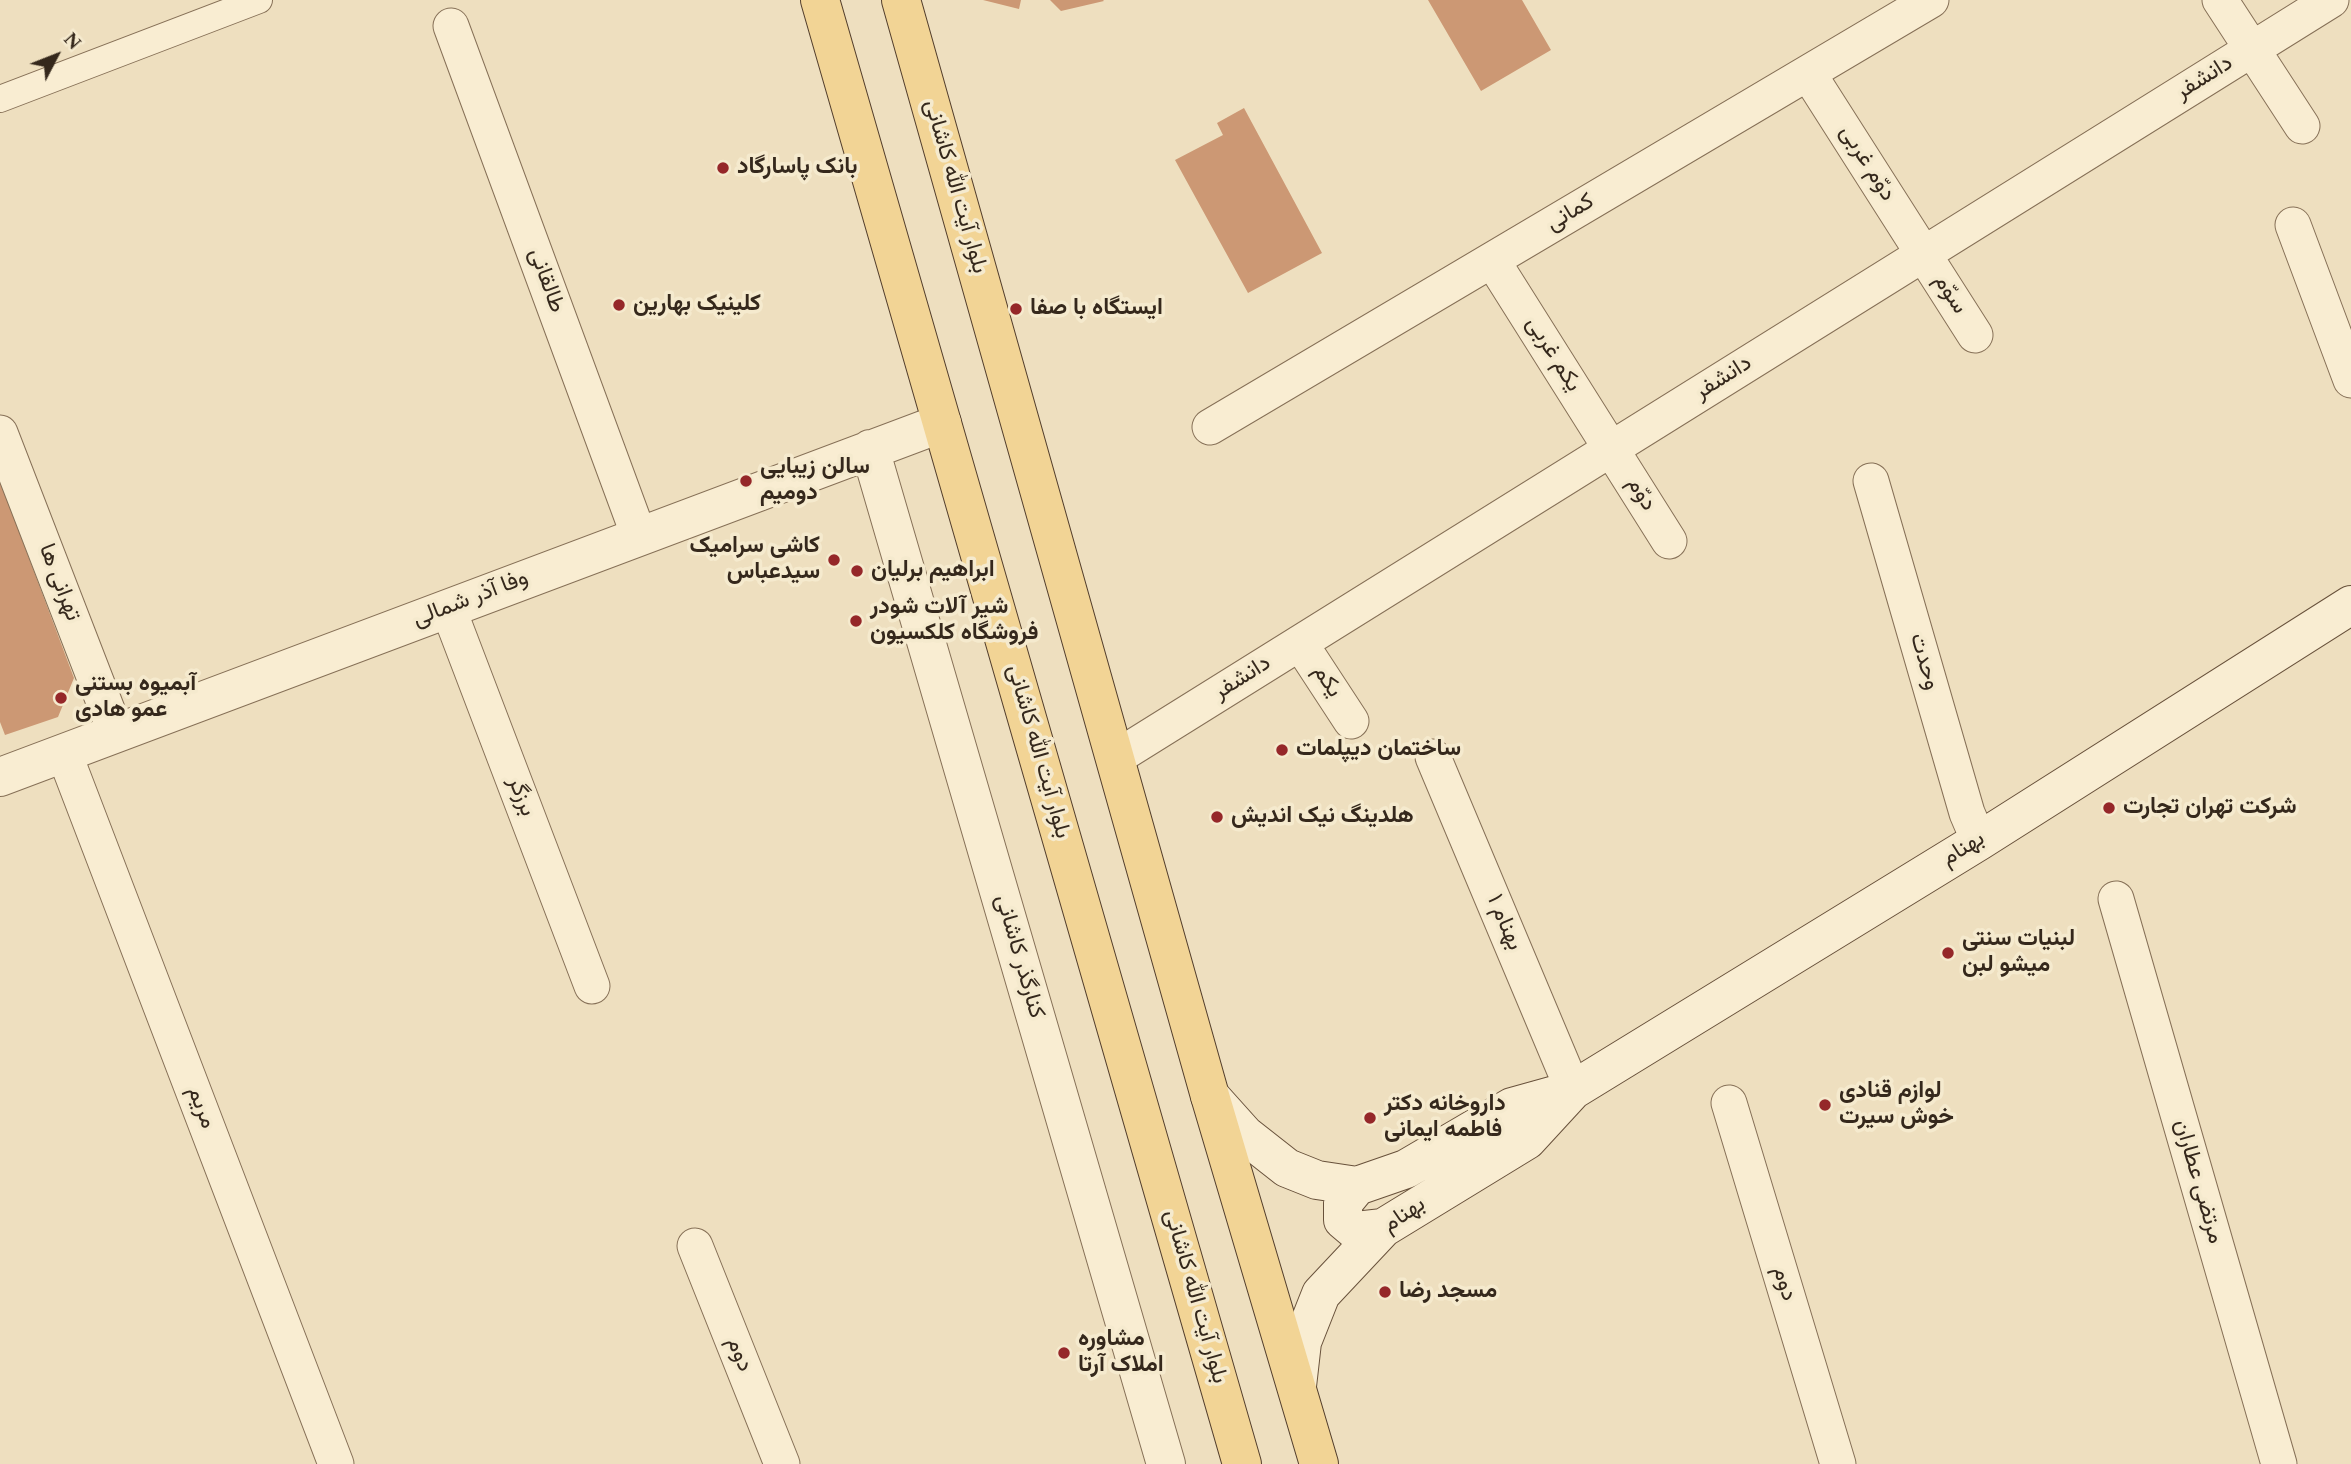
<!DOCTYPE html>
<meta charset="utf-8">
<style>
body{margin:0}
#map{position:relative;width:2351px;height:1464px;overflow:hidden;background:#eedfbf;font-family:Spectral,serif}
canvas{display:block}
.north{position:absolute;left:21px;top:21px;width:70px;height:70px;-webkit-text-stroke:5px #f5eace;paint-order:stroke;rotate:48deg;font-size:19px;font-weight:700;line-height:28px;text-align:center;color:#35281c}
.north::after{content:'';display:block;margin:auto;width:24px;height:32px;background:#35281c;clip-path:polygon(50% 0,100% 100%,50% 72%,0 100%)}
</style>
<div id="map">
<canvas width="2351" height="1464"></canvas>
<div class="north">N</div>
</div>
<script>
const ctx = document.querySelector('canvas').getContext('2d');
ctx.lineJoin = 'round';
function fill(path, color) { ctx.fillStyle = color; ctx.fill(path, 'evenodd'); }
const shape = rows => new Path2D(rows.map(r => 'M' + r).join(''));
function stroke(path, color, width, dash) { ctx.strokeStyle = color; ctx.lineWidth = width; ctx.lineCap = dash ? 'butt' : 'round'; ctx.setLineDash(dash || []); ctx.stroke(path); }
function write(font, color, halo, rows, align = 'center') {
  ctx.font = font + ' Spectral,Vazirmatn,serif'; ctx.lineWidth = 7; ctx.setLineDash([]); ctx.textBaseline = 'middle'; ctx.strokeStyle = halo; ctx.fillStyle = color; for (const [text, x, y, turn = 0] of rows) {
    ctx.save(); ctx.translate(x, y); ctx.rotate((+turn || 0) * Math.PI / 180); ctx.textAlign = isNaN(turn) ? turn : align; if (halo) ctx.strokeText(text, 0, 0); ctx.fillText(text, 0, 0); ctx.restore();
  }
}
const building = shape([
 [983,0,1021,0,1019,9],
 [1050,0,1103,0,1104,1,1061,11],
 [1428,0,1522,0,1551,50,1481,91],
 [1244,108,1322,253,1248,293,1175,160,1223,135,1217,123],
 [0,481,74,678,58,717,5,735,0,722]
]);
const pedestrian = shape([
 [0,99,259,0]
]);
const minor = shape([
 [2220,0,2302,126],
 [451,26,639,536],
 [1808,73,1975,335],
 [2293,225,2351,380],
 [1492,260,1669,541],
 [1210,427,1931,0],
 [0,433,116,733],
 [1871,481,1967,813,1979,841],
 [448,608,592,986],
 [1300,643,1351,721],
 [64,753,336,1464],
 [1117,757,2331,0],
 [1433,757,1573,1090],
 [2116,899,2279,1464],
 [1729,1103,1838,1464],
 [695,1246,782,1464]
]);
const tertiary = shape([
 [870,449,1166,1464],
 [0,777,942,423]
]);
const secondary = shape([
 [1210,1096,1245,1135,1287,1168,1317,1180,1357,1186,1406,1169,1512,1107,1573,1090],
 [1357,1186,1343,1203,1343,1220,1356,1231,1383,1228],
 [1297,1386,1302,1342,1321,1294,1383,1228,1527,1140,1573,1090,1979,841,2351,605]
]);
const primary = shape([
 [820,0,1242,1464],
 [901,0,1210,1096,1319,1464]
]);
const markers = [
 [723,168,7,"#952729"],
 [619,305,7,"#952729"],
 [1016,309,7,"#952729"],
 [746,481,7,"#952729"],
 [834,560,7,"#952729"],
 [857,571,7,"#952729"],
 [856,621,7,"#952729"],
 [61,698,7,"#952729"],
 [1282,750,7,"#952729"],
 [2109,808,7,"#952729"],
 [1217,817,7,"#952729"],
 [1948,953,7,"#952729"],
 [1825,1105,7,"#952729"],
 [1370,1118,7,"#952729"],
 [1385,1292,7,"#952729"],
 [1064,1353,7,"#952729"]
];
const streetNames = [
 ["دانشفر",2205,79,-32],
 ["دوّم غربی",1866,164,58],
 ["بلوار آیت الله کاشانی",954,187,74],
 ["کمانی",1571,214,-31],
 ["طالقانی",545,281,70],
 ["سوّم",1949,295,57],
 ["یکم غربی",1552,355,58],
 ["دانشفر",1724,379,-32],
 ["دوّم",1640,495,58],
 ["تهرانی ها",58,583,69],
 ["وفا آذر شمالی",471,600,-21],
 ["وحدت",1923,662,74],
 ["دانشفر",1243,679,-32],
 ["یکم",1326,682,57],
 ["بلوار آیت الله کاشانی",1037,752,74],
 ["برزگر",520,797,69],
 ["بهنام",1964,850,-32],
 ["بهنام ۱",1503,923,67],
 ["کنارگذر کاشانی",1018,957,74],
 ["مریم",200,1108,69],
 ["مرتضی عطاران",2197,1182,74],
 ["بهنام",1405,1216,-34],
 ["دوم",1783,1284,73],
 ["بلوار آیت الله کاشانی",1194,1297,74],
 ["دوم",738,1355,68]
];
const poiNames = [
 ["بانک پاسارگاد",737,168],
 ["کلینیک بهارین",633,305],
 ["ایستگاه با صفا",1030,309],
 ["سالن زیبایی",760,468],
 ["دومیم",760,494],
 ["کاشی سرامیک",820,547,"right"],
 ["سیدعباس",820,573,"right"],
 ["ابراهیم برلیان",871,571],
 ["شیر آلات شودر",870,608],
 ["فروشگاه کلکسیون",870,634],
 ["آبمیوه بستنی",75,685],
 ["عمو هادی",75,711],
 ["ساختمان دیپلمات",1296,750],
 ["شرکت تهران تجارت",2123,808],
 ["هلدینگ نیک اندیش",1231,817],
 ["لبنیات سنتی",1962,940],
 ["میشو لبن",1962,966],
 ["لوازم قنادی",1839,1092],
 ["خوش سیرت",1839,1118],
 ["داروخانه دکتر",1384,1105],
 ["فاطمه ایمانی",1384,1131],
 ["مسجد رضا",1399,1292],
 ["مشاوره",1078,1340],
 ["املاک آرتا",1078,1366]
];
fill(building, '#cc9874');
stroke(pedestrian, '#867057', 28);
stroke(minor, '#867057', 37);
stroke(tertiary, '#867057', 40);
stroke(secondary, '#68513b', 40);
stroke(primary, '#533e2c', 40);
stroke(pedestrian, '#f9edd2', 26);
stroke(minor, '#f9edd2', 35);
stroke(tertiary, '#f9edd2', 38);
stroke(secondary, '#f9edd2', 38);
stroke(primary, '#f2d495', 38);
for (const [x, y, r, color] of markers) { const dot = new Path2D(); dot.arc(x, y, r, 0, 2 * Math.PI); ctx.fillStyle = color; ctx.fill(dot); stroke(dot, '#f5eace', 2.5); }
write('23px', '#35281c', '#f5eace', streetNames);
write('bold 23px', '#35281c', '#f5eace', poiNames, 'left');
</script>
